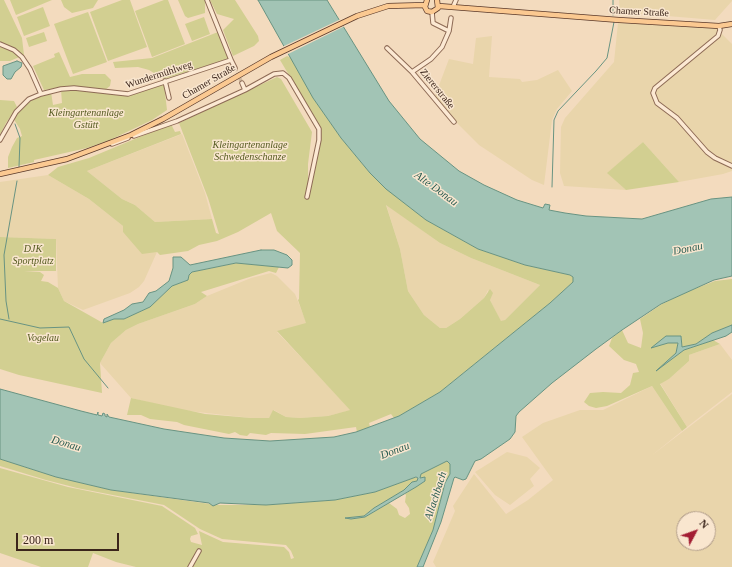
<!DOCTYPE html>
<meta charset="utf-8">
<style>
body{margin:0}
#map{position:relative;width:732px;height:567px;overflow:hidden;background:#f3dbbe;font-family:Georgia,serif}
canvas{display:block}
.north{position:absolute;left:676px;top:511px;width:40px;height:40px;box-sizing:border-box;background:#f9e6cf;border:1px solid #ad9987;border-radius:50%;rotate:49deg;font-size:11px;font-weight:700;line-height:16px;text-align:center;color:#3b251b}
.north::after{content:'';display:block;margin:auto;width:14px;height:18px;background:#a31e34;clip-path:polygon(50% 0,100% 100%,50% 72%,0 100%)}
.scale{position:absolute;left:16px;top:533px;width:103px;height:18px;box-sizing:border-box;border:2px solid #3b251b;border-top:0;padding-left:5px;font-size:12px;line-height:14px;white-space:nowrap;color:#3b251b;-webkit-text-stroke:3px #f9e6cf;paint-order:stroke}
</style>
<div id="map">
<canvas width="732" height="567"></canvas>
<div class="north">N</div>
<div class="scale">200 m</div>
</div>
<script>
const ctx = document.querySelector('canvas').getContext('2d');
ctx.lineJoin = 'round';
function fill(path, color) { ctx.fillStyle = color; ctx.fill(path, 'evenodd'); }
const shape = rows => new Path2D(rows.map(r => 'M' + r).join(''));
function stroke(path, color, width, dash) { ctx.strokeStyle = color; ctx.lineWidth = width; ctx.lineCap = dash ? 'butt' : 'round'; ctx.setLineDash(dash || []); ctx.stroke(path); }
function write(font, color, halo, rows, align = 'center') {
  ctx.font = font + ' Georgia,serif'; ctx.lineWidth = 3; ctx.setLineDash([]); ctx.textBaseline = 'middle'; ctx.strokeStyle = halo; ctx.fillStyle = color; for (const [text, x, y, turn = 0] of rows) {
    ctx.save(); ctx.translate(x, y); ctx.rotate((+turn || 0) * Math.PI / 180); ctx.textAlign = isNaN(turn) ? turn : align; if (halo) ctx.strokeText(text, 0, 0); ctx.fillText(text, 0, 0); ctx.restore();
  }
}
const farmland = shape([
 [619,0,732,0,732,1,715,20,620,12],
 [618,23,715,27,732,44,732,171,723,174,679,182,643,142,608,173,626,190,564,186,560,173,561,127,565,118,614,62],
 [492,36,489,77,520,79,522,82,537,80,558,70,572,91,557,109,552,120,544,185,532,180,479,145,455,121,435,96,449,59,473,64,476,38],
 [182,134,205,193,212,219,155,222,135,205,122,199,87,171],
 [48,175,89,199,123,226,123,232,157,252,144,281,139,287,130,293,83,310,64,301,58,288,56,239,0,237,0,182],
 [386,204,440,243,471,258,540,285,505,320,501,322,490,300,488,290,484,298,460,319,446,328,440,328,424,315,408,291,400,249],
 [271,273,277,276,295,294,307,324,277,332,351,410,328,416,300,418,286,417,274,410,269,418,251,418,180,410,131,398,100,363,111,343,126,330,138,324,195,304,207,296,251,278],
 [720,344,732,360,732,392,687,427,660,383,669,379,689,361,689,355],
 [652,386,682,431,651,456,732,394,732,567,436,567,433,562,455,511,453,506,474,474,506,514,528,500,553,480,522,437,543,423,580,410,603,410],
 [684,519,708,519,708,543,684,543],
 [507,452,527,457,540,468,530,479,534,486,510,505,495,495,475,472]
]);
const green = shape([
 [0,0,4,0,22,38,24,55,10,61,0,61],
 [10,0,52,0,16,15],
 [61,0,98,0,93,8,72,13,64,7],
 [122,0,130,0,147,47,108,61,90,12],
 [164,0,168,0,185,44,152,57,135,11],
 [178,0,205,0,205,13,188,18,185,16],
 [210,0,235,0,258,36,259,41,254,46,233,56,223,30,234,19,217,14],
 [43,7,50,26,24,36,17,17],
 [88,12,107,62,73,74,54,24],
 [204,17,210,34,192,41,185,24],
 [44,32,47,41,29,47,26,38],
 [218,32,229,59,164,79,149,70,138,67,115,68,113,62,152,58],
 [59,52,70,77,82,74,105,74,111,80,110,86,105,90,72,86,44,90,33,66,55,57,54,54],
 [287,56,291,58,313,98,341,138,370,173,398,198,426,220,478,249,525,265,570,275,573,277,573,282,550,303,440,392,399,416,394,418,391,414,369,423,370,427,357,432,356,427,305,434,271,433,266,435,250,433,247,436,240,435,235,432,229,434,184,425,177,422,150,419,141,415,127,415,131,398,205,414,251,418,269,418,273,410,286,417,300,418,328,416,350,410,277,331,306,323,298,300,299,299,300,253,277,231,271,213,238,232,217,241,199,245,188,251,160,255,157,252,142,254,123,232,123,226,89,199,48,175,58,167,89,158,171,124,175,132,180,131,181,134,87,171,122,199,135,205,155,222,212,219,216,233,219,234,208,198,179,123,277,77,281,79,312,132,308,164,308,178,312,177,319,143,318,124,280,60],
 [386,205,440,243,471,258,540,285,505,320,501,321,490,300,493,293,490,289,484,298,460,319,446,328,440,328,424,315,408,291,400,249],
 [164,84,167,110,152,120,110,140,87,148,34,160,34,162,8,168,8,157,12,147,17,138,22,136,20,129,13,118,24,105,31,100,51,92,53,105,62,103,61,90,93,91,125,96],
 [0,100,14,101,17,107,6,123,0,135],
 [643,142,679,182,626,190,607,173],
 [0,237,56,239,56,271,24,271,40,272,44,275,41,281,48,282,58,288,64,301,103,323,114,319,124,319,150,307,172,286,188,280,189,275,192,272,237,263,279,267,276,273,269,271,201,292,207,296,195,304,138,324,126,330,111,343,100,363,102,393,19,375,0,369],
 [732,279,732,325,712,333,696,344,682,347,681,336,652,347,668,343,678,343,676,353,660,368,684,350,713,340,720,344,689,355,689,361,669,379,660,384,687,427,682,431,652,386,607,406,596,408,589,406,584,402,590,393,603,392,621,393,630,385,633,373,639,372,636,364,624,360,609,346,612,338,622,330,628,343,641,348,643,333,640,319,662,304,689,291,715,281],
 [0,459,56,477,111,490,217,505,266,505,335,500,375,492,413,478,418,478,417,481,412,482,404,490,374,508,364,516,346,518,351,519,365,517,389,503,397,509,399,515,405,518,410,514,409,508,405,502,406,495,405,494,425,481,423,477,420,478,421,474,447,461,450,463,450,474,445,483,433,530,417,567,136,567,116,562,93,553,88,567,41,567,0,553,0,468,68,487,162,506,195,528,198,534,191,536,190,539,191,542,202,545,199,531,223,542,284,547,289,552,291,559,294,558,291,551,286,545,222,539,200,529,164,505,77,488,46,480,0,466]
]);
const water = shape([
 [258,0,327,0,389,101,420,139,459,171,484,185,517,200,543,208,545,204,550,205,549,210,565,213,586,216,642,219,711,199,732,197,732,276,714,280,661,304,622,330,596,349,552,383,519,412,516,416,515,432,510,439,481,459,475,461,466,479,463,480,455,477,454,478,441,522,423,567,417,567,433,530,445,483,450,474,450,464,447,461,421,474,420,478,425,477,425,481,416,487,365,517,351,519,345,518,364,516,374,508,404,490,412,482,417,481,418,478,416,477,375,492,335,500,266,505,220,503,213,506,209,503,111,490,56,477,0,459,0,389,81,411,97,415,98,412,98,415,102,416,103,413,105,414,105,416,107,417,107,414,109,417,164,429,224,438,270,441,334,437,356,432,399,416,440,392,550,303,573,282,573,277,570,275,525,265,478,249,426,220,386,189,370,173,341,138,313,98,258,0],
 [17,61,22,63,21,67,15,72,11,79,7,79,3,75,3,66,17,61],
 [261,250,274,250,287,255,292,260,292,265,288,268,236,263,192,272,189,275,188,280,172,286,150,307,124,319,114,319,103,323,104,319,124,310,132,304,143,302,149,293,156,291,169,281,173,268,173,257,181,257,190,265,261,250],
 [732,325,732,332,726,336,684,350,656,371,676,353,678,343,668,343,651,348,666,336,681,336,682,347,696,344,712,333,732,325]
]);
const pier = shape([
 [341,19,345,26,286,55,282,47]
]);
const stream = shape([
 [613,0,613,15],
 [15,124,20,138,19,167],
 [552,187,554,120,558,111,596,71,607,58,614,22],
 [0,319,40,328,69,327,84,359,108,388],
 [9,319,6,301,4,255,17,181]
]);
const minorTunnel = shape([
 [235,68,242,83]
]);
const minor = shape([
 [453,7,456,0],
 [432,12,433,23,449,31],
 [451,18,449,31,442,47,431,59,412,72,454,122],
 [719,26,720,30,718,36,655,88,653,93,657,103,677,118,707,152,715,158,732,166],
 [0,44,14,50,22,57,30,69,41,94],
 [387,48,412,72],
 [231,60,235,68],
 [165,81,169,98],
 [242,83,245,90],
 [134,136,177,121,245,90,274,74,283,73,289,78,319,129,319,140,307,197],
 [0,140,16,112,29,99,41,94,61,89,74,88,128,94,231,60,207,0],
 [112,144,128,138],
 [190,567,199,551]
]);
const major = shape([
 [427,0,425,7,427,11,432,12,438,8,437,0],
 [439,6,619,20,719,26,732,24],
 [0,174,67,159,131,135,163,119,271,57,357,16,388,6,425,5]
]);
const streetNames = [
 ["Chamer Straße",639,12,3],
 ["Wundermühlweg",159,75,-18],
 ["Chamer Straße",209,82,-30],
 ["Ziererstraße",437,89,51]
];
const parkNames = [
 ["Kleingartenanlage",86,113],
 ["Gstütt",86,125],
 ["Kleingartenanlage",250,145],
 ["Schwedenschanze",250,157],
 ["DJK",33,249],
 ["Sportplatz",33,261],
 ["Vogelau",43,338]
];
const waterNames = [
 ["Alte Donau",436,189,36],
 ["Donau",688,249,-11],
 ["Donau",66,444,17],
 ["Donau",395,451,-21],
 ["Allachbach",436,496,-72]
];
fill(farmland, '#e9d5ab');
fill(green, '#d2cf91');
fill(water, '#a2c4b5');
stroke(water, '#689382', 1);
fill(pier, '#f3dbbe');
stroke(stream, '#689382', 1);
stroke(minorTunnel, '#ceb79d', 3.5, [3.5, 2]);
stroke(minor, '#8d6a55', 5.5);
stroke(major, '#5a392a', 6);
stroke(minor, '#fce9d3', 3.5);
stroke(major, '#fbc991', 4.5);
write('10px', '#3b251b', '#f9e6cf', streetNames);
write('italic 10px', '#545a1f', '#f9e6cf', parkNames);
write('italic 11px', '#295c51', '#f9e6cf', waterNames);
</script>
